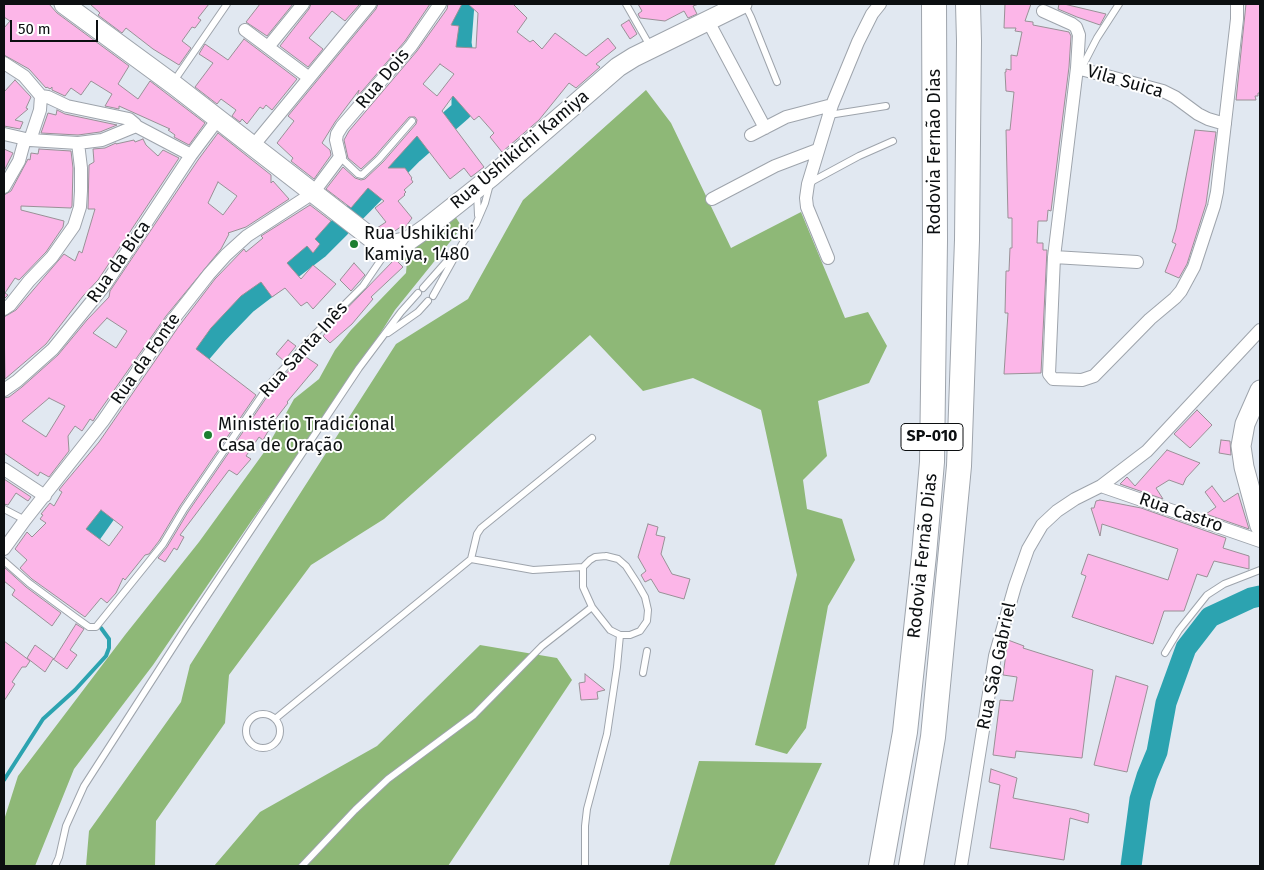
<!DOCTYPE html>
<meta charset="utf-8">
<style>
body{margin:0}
#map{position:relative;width:1264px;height:870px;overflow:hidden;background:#e1e8f1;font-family:"Fira Sans",sans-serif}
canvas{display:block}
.frame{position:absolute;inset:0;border:5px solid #0c0f11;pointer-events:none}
.scale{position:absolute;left:10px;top:20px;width:88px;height:22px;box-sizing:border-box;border:2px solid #0c0f11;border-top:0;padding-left:6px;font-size:15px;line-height:18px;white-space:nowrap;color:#0c0f11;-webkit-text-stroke:4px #fff;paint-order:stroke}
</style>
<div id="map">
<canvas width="1264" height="870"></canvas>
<div class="frame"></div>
<div class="scale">50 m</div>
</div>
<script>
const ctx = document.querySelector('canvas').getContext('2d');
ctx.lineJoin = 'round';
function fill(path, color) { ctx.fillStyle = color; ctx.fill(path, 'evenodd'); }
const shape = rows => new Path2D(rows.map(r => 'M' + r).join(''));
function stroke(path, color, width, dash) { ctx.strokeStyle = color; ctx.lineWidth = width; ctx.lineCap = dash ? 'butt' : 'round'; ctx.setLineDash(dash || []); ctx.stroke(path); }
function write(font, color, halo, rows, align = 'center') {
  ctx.font = font + ' "Fira Sans",sans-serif'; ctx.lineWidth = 4; ctx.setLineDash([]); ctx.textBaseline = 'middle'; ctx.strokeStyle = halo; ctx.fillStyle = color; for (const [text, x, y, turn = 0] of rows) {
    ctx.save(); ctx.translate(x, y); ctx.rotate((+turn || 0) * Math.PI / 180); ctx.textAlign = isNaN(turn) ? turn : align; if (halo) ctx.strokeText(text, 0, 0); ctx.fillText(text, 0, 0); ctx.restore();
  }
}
const forest = shape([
 [646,90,671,123,731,248,801,212,845,318,868,312,887,346,869,383,818,401,827,456,803,480,807,509,842,519,855,560,828,606,806,728,787,754,755,745,797,575,761,410,693,378,643,391,590,335,384,519,311,565,229,675,225,723,156,821,155,866,86,866,89,831,181,702,190,665,396,344,468,299,523,200],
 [453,213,462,227,395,310,344,391,252,520,153,665,74,769,35,866,4,866,4,820,18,776,125,635,199,542,265,451,294,399,319,379,335,350,351,330,406,273,407,261,393,262,395,249],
 [480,645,557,658,572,680,448,866,214,866,260,812,377,746],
 [699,761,822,763,774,866,669,866]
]);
const stream = shape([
 [4,780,43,719,75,690,106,656,109,648,109,639,101,628]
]);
const river = shape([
 [355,212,413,153,462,110,462,93,466,73,461,43,464,4],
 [182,375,218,333,246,304,318,249,340,227],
 [79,551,122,490],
 [1131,866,1140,799,1147,776,1157,752,1166,703,1186,648,1210,617,1251,598,1260,596]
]);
const building = shape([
 [4,4,49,4,57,13,129,66,118,84,138,99,150,81,205,123,189,145,174,137,175,135,168,130,170,129,119,106,119,109,105,106,112,94,91,81,81,95,71,88,65,96,52,90,52,87,50,89,47,87,46,88,29,69,4,55,4,28,10,21,4,17,4,4],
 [90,4,209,4,198,18,201,20,195,28,192,27,182,41,191,48,179,65,153,49,126,28,122,33,98,15,100,13,90,4],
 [260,4,293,4,267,36,246,22,260,4],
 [311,4,360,4,345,21,332,11,309,38,323,49,308,67,280,46,309,9,311,4],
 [378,4,430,4,405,41,357,97,359,90,335,122,322,143,330,150,331,155,314,179,291,161,293,158,277,143,294,121,288,116,376,9,378,4],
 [448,4,462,4,451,25,459,26,456,47,476,48,478,13,468,4,513,4,527,18,517,32,530,42,533,40,542,49,555,33,586,56,608,38,616,48,596,64,600,67,576,88,569,83,539,120,502,152,490,137,494,133,479,116,474,120,453,96,442,111,484,167,471,177,464,168,450,179,417,136,388,168,405,168,412,178,411,179,413,182,404,190,406,192,404,194,405,195,398,201,412,218,404,229,402,226,392,233,390,230,386,232,377,228,386,222,375,208,384,201,368,188,351,208,326,189,343,167,355,178,361,180,365,179,383,162,416,124,417,120,415,117,409,117,375,156,361,169,348,158,344,140,349,131,417,51,447,9,448,4],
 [440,64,454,74,437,96,423,84,440,64],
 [638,4,699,4,693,6,697,14,688,18,684,11,665,21,640,18,638,14,642,11,638,4],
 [1005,4,1031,4,1025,21,1033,22,1033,25,1069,32,1071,36,1069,67,1051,211,1048,210,1047,221,1038,221,1037,243,1043,243,1043,250,1047,250,1041,373,1004,374,1008,313,1005,313,1006,271,1009,271,1010,248,1012,248,1012,218,1008,218,1006,130,1010,130,1014,92,1006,91,1005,72,1006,72,1006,69,1011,70,1011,55,1017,56,1022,32,1015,31,1016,28,1004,28,1005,4],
 [1059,4,1064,4,1106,14,1100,25,1077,17,1058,9,1059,4],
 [1246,4,1260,4,1260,93,1258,93,1258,96,1255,96,1256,100,1236,100,1246,4],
 [629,20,637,34,630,39,621,25,629,20],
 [244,39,297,79,272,110,266,105,263,109,260,107,247,124,242,119,240,122,232,116,236,110,221,99,217,104,195,87,213,63,199,54,205,44,228,60,244,39],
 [15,80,31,97,26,108,28,109,15,120,23,122,20,129,4,126,4,92,15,80],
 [57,110,65,114,117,125,100,132,78,135,41,133,48,113,56,115,57,110],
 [1195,130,1216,132,1206,204,1187,264,1179,278,1165,272,1176,244,1172,242,1176,229,1195,130],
 [218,133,271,175,271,183,273,181,289,199,246,227,228,233,229,234,221,249,166,316,96,416,93,421,90,419,82,431,75,426,68,436,69,451,49,477,40,472,38,476,4,453,4,398,9,397,22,387,58,355,87,320,109,297,110,291,198,160,218,133],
 [218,182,237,196,223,215,208,203,218,182],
 [107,318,127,331,116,348,93,333,107,318],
 [49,398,65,406,46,437,22,421,49,398],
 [143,139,146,145,158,156,163,150,179,158,98,280,83,296,46,344,5,379,4,317,16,310,64,254,75,261,79,251,82,253,95,209,88,209,89,165,94,162,93,149,105,148,116,143,116,144,134,140,135,142,143,139],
 [4,149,13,153,4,171,4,149],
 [39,149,71,151,73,168,72,206,71,208,21,206,21,210,64,221,63,227,46,252,19,280,15,278,5,293,8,295,4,299,4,195,11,191,28,159,30,160,31,153,38,154,39,149],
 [310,205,331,221,315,239,320,244,313,253,307,246,287,263,301,279,313,265,336,284,313,309,307,302,301,306,285,288,272,297,261,282,241,296,211,328,196,349,256,395,180,506,159,541,149,554,145,555,125,580,123,578,116,593,107,603,101,598,85,617,32,579,20,568,27,560,15,549,27,532,32,537,46,523,40,519,43,515,41,514,50,503,54,506,62,492,59,490,63,485,99,442,179,326,215,279,244,249,246,252,263,238,261,236,310,205],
 [101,510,123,527,109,546,86,529,101,510],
 [395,259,403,267,371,297,373,299,352,324,330,343,323,336,327,331,326,330,395,259],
 [354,263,365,275,351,291,340,280,354,263],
 [288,340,296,346,284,361,276,354,288,340],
 [303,355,318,365,287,402,288,403,274,421,263,440,259,437,246,456,251,459,237,475,229,470,180,535,184,537,177,550,174,548,165,562,158,558,167,547,188,512,273,388,303,355],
 [1197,410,1212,425,1190,448,1174,434,1197,410],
 [1221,440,1230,441,1231,455,1219,453,1221,440],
 [1167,450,1200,463,1186,478,1183,485,1169,480,1156,488,1163,499,1120,484,1127,477,1135,486,1167,450],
 [4,479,31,497,28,501,16,493,8,505,4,504,4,479],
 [1212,486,1224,502,1238,493,1249,529,1206,514,1216,507,1205,492,1212,486],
 [1100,500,1141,508,1226,538,1223,548,1249,556,1249,569,1214,561,1207,577,1197,574,1184,611,1164,611,1153,644,1072,617,1086,576,1081,574,1088,554,1168,580,1178,549,1102,524,1100,536,1091,508,1094,508,1096,501,1100,500],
 [648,524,658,527,656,535,665,537,661,554,672,574,690,579,684,599,659,592,651,579,645,582,641,575,646,571,638,557,648,524],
 [4,567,26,587,61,613,52,626,12,595,15,590,4,581,4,567],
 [76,624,84,629,70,650,77,655,67,669,53,659,45,672,27,658,35,645,54,659,76,624],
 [1008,640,1024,646,1023,648,1093,670,1082,758,1016,751,1015,758,993,755,1000,700,1013,701,1017,677,1003,675,1008,640],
 [4,641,30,661,26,667,22,667,12,682,15,684,4,701,4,641],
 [585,674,605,690,597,692,598,699,581,700,579,683,585,682,585,674],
 [1116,676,1148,686,1127,772,1094,765,1116,676],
 [991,769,1017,778,1013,798,1076,810,1089,814,1088,823,1070,818,1064,860,990,848,1000,785,989,782,991,769]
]);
const lane = shape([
 [626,4,650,46],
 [745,5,751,17,777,82],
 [1081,69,1097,38,1119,4],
 [174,81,227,4],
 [829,115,886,106],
 [340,157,358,174,362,175,379,159,412,121],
 [809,183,859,156,893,141],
 [477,193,478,215],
 [423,288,454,253],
 [433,296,462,244,476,224,485,203,490,184],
 [388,333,418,312,428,301],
 [4,509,25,520],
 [606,556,618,559,626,566,637,583,645,597,648,610,647,621,640,631,630,635,620,635,610,630,592,607,583,587,583,567,590,560,595,557,606,556],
 [471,559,533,570,583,567],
 [4,561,29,583,75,617,89,627,96,627,163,544,184,509,269,385,314,335,363,286,389,248],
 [1165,653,1179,630,1207,595,1224,584,1260,570],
 [643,673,647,651],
 '246 731a17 17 0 1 1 34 0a17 17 0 1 1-34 0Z',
 [275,719,471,559,477,534,481,528,592,438],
 [55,866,59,857,66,826,84,786,187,626,359,368,401,312,418,293],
 [302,866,355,810,388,779,474,715,542,646,592,607],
 [585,866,585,826,587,809,607,734,617,667,620,635]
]);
const street = shape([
 [1043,11,1072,24,1076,27,1079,35,1077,68,1054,257,1049,374,1053,379,1082,380,1094,376,1150,319,1175,298,1181,291,1194,267,1214,206,1217,192,1237,19,1237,4],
 [708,21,765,128],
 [245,30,308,77],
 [268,47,303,4],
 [4,63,24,76,41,96,48,97,67,106,129,119,135,124,136,126,191,155],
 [1077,68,1163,91,1175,97,1198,114,1208,119,1225,124],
 [4,134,30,140,78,143,102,140,136,126],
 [751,135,786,117,832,105],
 [30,140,40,110,41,96],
 [253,146,370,4],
 [4,187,19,161,25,139],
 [712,199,775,166,817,150],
 [1054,257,1137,262],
 [828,258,807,207,806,198,808,184,832,105,858,42,872,14,880,4],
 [4,309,10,305,29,281,52,257,74,226,80,207,81,191,81,168,78,143],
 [4,390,17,381,53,349,105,285,191,155,218,119],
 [4,469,45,496],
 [1101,486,1260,541],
 [4,549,25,520,103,421,172,321,209,274,226,255,247,236,313,193,340,157,336,140,337,134,342,126,411,46,440,4],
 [961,866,995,656,1015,586,1028,549,1042,525,1057,511,1075,499,1101,486,1147,451,1260,330]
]);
const secondary = shape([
 [64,4,173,84,374,240,391,245,408,241,428,227,491,177,618,67,634,57,742,4],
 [1260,390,1245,424,1241,446,1244,467,1260,526]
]);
const highway = shape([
 [881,866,905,732,924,555,932,462,935,240,934,4],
 [911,866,933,737,959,466,967,240,969,41,968,4]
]);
const markers = [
 [354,244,5,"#1d7e30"],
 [208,435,5,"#1d7e30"]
];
const shields = [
 [932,437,62]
];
const shieldNames = [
 ["SP-010",932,437]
];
const streetNames = [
 ["Rua Dois",383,79,-50],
 ["Vila Suica",1125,82,16],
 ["Rua Ushikichi Kamiya",520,150,-40],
 ["Rodovia Fernão Dias",935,152,-90],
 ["Rua da Bica",119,262,-55],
 ["Rua Santa Inês",304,350,-48],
 ["Rua da Fonte",146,359,-55],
 ["Rua Castro",1181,513,19],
 ["Rodovia Fernão Dias",923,556,-84],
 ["Rua São Gabriel",997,666,-78]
];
const poiNames = [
 ["Rua Ushikichi",364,234],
 ["Kamiya, 1480",364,255],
 ["Ministério Tradicional",218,425],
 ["Casa de Oração",218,446]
];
fill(forest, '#8eb877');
stroke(stream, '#2ca3b0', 4);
stroke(river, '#2ca3b0', 21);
fill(building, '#fcb6e8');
stroke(building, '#999096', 1);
stroke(lane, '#9ea4ac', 8);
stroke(street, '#9ea4ac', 14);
stroke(secondary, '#9ea4ac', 21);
stroke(highway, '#9ea4ac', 26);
stroke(lane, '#fff', 6);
stroke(street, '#fff', 12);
stroke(secondary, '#fff', 19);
stroke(highway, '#fff', 24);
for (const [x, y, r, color] of markers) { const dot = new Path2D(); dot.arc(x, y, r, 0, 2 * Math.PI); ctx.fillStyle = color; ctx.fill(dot); stroke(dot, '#fff', 2); }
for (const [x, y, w] of shields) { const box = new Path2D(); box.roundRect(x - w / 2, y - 13.5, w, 27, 4); ctx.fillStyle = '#fff'; ctx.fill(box); stroke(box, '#0c0f11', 1); }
write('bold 16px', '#0c0f11', null, shieldNames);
write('18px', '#0c0f11', '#fff', streetNames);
write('18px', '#0c0f11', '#fff', poiNames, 'left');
</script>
